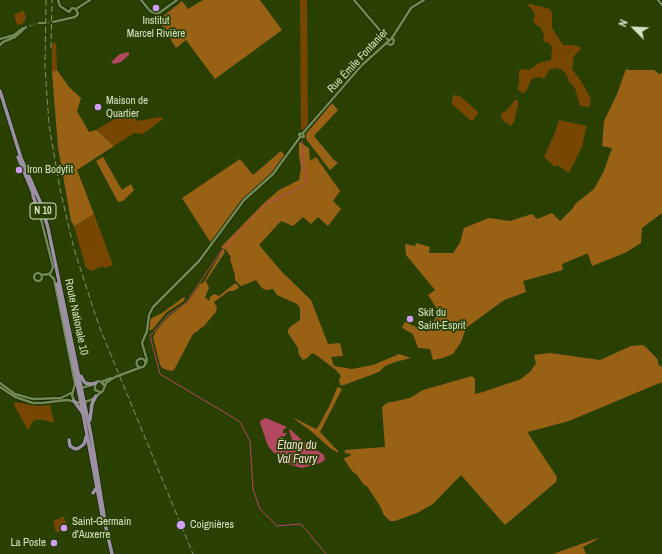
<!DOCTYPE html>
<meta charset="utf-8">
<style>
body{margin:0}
#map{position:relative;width:662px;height:554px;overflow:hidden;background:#2a4001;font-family:"Archivo Narrow",sans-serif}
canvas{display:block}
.north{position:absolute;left:614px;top:8px;width:40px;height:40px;-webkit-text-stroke:3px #2a4001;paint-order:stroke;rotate:294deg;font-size:11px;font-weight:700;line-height:16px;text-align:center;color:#d4e3c4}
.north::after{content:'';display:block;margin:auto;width:14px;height:18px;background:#d4e3c4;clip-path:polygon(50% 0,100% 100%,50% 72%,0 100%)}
</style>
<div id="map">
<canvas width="662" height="554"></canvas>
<div class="north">N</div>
</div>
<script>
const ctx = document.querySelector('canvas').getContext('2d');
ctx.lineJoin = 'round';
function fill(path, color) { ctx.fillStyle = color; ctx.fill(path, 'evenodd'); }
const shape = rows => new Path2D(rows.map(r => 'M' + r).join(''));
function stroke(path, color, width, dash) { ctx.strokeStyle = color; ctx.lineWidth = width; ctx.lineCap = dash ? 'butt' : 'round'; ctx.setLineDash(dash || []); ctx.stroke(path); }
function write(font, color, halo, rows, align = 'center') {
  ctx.font = font + ' "Archivo Narrow",sans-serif'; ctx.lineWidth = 3.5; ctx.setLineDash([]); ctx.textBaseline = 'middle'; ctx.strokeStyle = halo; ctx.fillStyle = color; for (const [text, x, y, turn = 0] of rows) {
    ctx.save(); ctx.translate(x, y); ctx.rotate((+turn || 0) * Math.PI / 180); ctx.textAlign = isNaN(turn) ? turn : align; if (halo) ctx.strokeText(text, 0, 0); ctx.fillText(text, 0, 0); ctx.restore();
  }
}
const green = shape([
 [300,0,307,0,308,125,302,131,301,128],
 [531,4,550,9,552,13,552,28,563,45,574,45,582,48,574,56,572,69,581,81,591,99,590,107,580,106,575,88,569,82,566,74,562,70,555,68,549,70,544,79,539,77,534,78,531,80,528,88,523,94,517,88,519,85,519,71,522,69,529,70,539,63,551,60,552,47,549,43,543,41,544,35,540,27,535,24,533,20,535,15,531,8,527,5],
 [24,11,26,19,22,24,17,25,14,14],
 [52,43,56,43,57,70,52,72],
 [455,95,460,96,478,112,478,114,473,120,470,120,452,104,452,98],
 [515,100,518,100,518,105,514,122,511,126,502,120,501,114,506,111],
 [122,111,132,113,137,121,161,117,163,119,143,134,134,133,114,146,96,130,116,118],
 [559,120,586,126,587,124,582,147,569,173,557,165,555,167,544,157,554,135],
 [94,214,113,265,104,268,103,266,91,271,87,268,86,268,74,226],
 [15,402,37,406,50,405,54,423,44,420,34,420,28,430,14,405],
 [61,517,64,517,68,531,66,531,66,525,64,524,61,526,63,531,56,532,53,521,61,518]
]);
const forest = shape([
 [203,0,260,0,282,30,215,79,186,40,176,48,161,24,161,18,182,1,188,9],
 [626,69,630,70,654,70,659,74,662,73,662,213,642,228,641,243,625,253,592,266,588,254,586,254,562,264,563,270,523,281,526,292,504,300,466,328,461,342,453,354,443,358,433,360,430,349,418,348,413,334,404,329,402,327,405,322,427,332,439,312,428,295,435,290,406,255,405,244,415,246,416,243,430,247,429,253,453,253,460,243,464,228,489,218,510,221,532,214,537,219,552,213,560,221,573,208,575,204,594,189,604,171,612,148,602,146,604,121,617,94],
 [57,70,69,87,81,98,77,111,89,132,96,130,114,146,77,170,94,214,74,226,71,221,58,147,52,72],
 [332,103,338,110,314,136,333,159,338,163,330,170,306,139,306,134],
 [299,142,309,148,310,161,316,157,340,191,333,201,341,209,328,226,318,217,311,224,303,217,293,226,281,221,259,245,282,272,311,300,328,344,340,343,343,356,331,357,334,366,352,369,373,365,399,354,411,358,395,362,385,366,379,372,344,385,340,385,339,380,341,376,336,370,316,355,312,353,307,358,303,360,299,355,298,348,288,333,288,330,290,327,300,320,300,308,297,304,277,295,273,289,266,290,262,288,256,280,241,286,235,280,235,275,230,259,231,257,226,250,221,247,263,204,279,190,299,180,301,168,299,155],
 [281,151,285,156,268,178,243,199,211,243,182,198,240,159,253,175],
 [103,157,122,190,131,184,134,190,123,201,118,202,96,161],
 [223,249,225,252,206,281,209,288,205,297,209,301,210,297,214,294,219,296,234,284,237,284,239,288,233,291,229,291,214,302,217,308,216,312,204,326,193,334,174,370,171,371,162,368,160,365,153,337,156,331,169,316,187,303,200,284,204,282],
 [184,297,185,298,184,301,167,312,152,330,149,330,150,319,162,313],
 [643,345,647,348,658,360,658,364,662,367,662,382,569,421,528,432,529,435,557,477,556,482,505,525,461,475,433,504,417,513,395,521,390,521,384,515,380,506,367,486,364,485,357,475,352,471,345,461,344,458,350,456,351,454,345,453,345,450,385,447,382,407,387,403,410,398,423,390,472,376,475,379,475,394,483,392,521,379,531,371,533,367,536,364,534,355,550,353,600,360,631,346],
 [339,387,342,389,320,432,338,451,338,453,330,448,312,432,292,417,316,429,318,427,330,405,337,388],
 [598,538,596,540,583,547,586,554,553,554]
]);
const water = shape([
 [129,52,129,55,121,62,114,64,111,62,120,54],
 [266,418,287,427,283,430,283,433,287,433,284,437,285,441,288,443,292,440,289,430,290,429,304,442,308,444,311,444,311,446,324,455,325,460,320,463,302,468,288,464,272,451,268,446,260,423,261,420]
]);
const stream = shape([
 [302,141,305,183,303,186,264,205,221,251,186,303,169,314,150,336,160,374,239,421,241,424,250,441,253,489,260,509,277,526,299,524,302,525,326,554]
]);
const secondaryTunnel = shape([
 [44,23,53,22],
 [26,27,39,23]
]);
const secondary = shape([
 [58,0,60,6,69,12],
 [141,0,150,11,155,13,159,13,177,0],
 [354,0,389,41],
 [658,0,662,5],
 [76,9,90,0],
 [69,12,72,8,76,9],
 [53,22,75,17,78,14,76,9],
 [39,23,44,23],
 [0,39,14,35,23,28],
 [386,43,390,45,393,44,394,40,392,38],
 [0,45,3,42,15,37,26,27],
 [303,133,362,65,392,38,411,8,424,0],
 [300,137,304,137,303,133],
 [300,137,299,134,303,133],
 [40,215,53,267,51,272,49,274,41,275],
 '34 277a4 4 0 1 1 8 0a4 4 0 1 1-8 0Z',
 [49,274,54,279,75,384,72,395,74,401],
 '136.5 363a4.5 4.5 0 1 1 9 0a4.5 4.5 0 1 1-9 0Z',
 [146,363,147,360,142,343,147,331,149,315,153,307,199,261,244,200,273,174,300,137],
 [101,382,111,378],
 [0,383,15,394,33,399,61,398,73,392],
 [95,384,95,390,100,392],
 [0,387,15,397,33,403,42,403,67,400,81,403,91,400,103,391,106,383,115,377,139,368],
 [81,388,92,385,98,381,101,382,105,386]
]);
const primary = shape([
 [0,91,21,158,41,204,48,228,91,435,106,528,112,554],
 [18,157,33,193],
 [33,194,33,196,40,215],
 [57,284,81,403,103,520],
 [81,376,85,383,91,384,96,383],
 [74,401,82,412],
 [90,420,92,404,96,396],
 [69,440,70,446,75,449,79,448,84,444,86,437],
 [93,493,97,487]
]);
const rail = shape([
 [46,0,45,66,49,125,60,189,74,249,99,326,193,554],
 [51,48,52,0]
]);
const markers = [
 [156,8,4,"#d19dfe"],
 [98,107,4,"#d19dfe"],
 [19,170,4,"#d19dfe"],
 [410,319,4,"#d19dfe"],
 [181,525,5,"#d19dfe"],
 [64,528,4,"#d19dfe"],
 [54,543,4,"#d19dfe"]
];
const shields = [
 [43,211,26]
];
const shieldNames = [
 ["N 10",43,211]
];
const poiNames = [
 ["Institut",156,21,"center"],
 ["Marcel Rivière",156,34,"center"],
 ["Maison de",106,101],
 ["Quartier",106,114],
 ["Iron Bodyfit",27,170],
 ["Skit du",418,313],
 ["Saint-Esprit",418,326],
 ["Saint-Germain",72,522],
 ["d'Auxerre",72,535],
 ["Coignières",190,525],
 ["La Poste",46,543,"right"]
];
const streetNames = [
 ["Rue Émile Fontanier",358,61,-47],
 ["Route Nationale 10",76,317,78]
];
const waterNames = [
 ["Étang du",297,446],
 ["Val Favry",297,460]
];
fill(green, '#774700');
fill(forest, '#996113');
fill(water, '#b34861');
stroke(stream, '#b34861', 1);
stroke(secondaryTunnel, '#44581e', 2.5, [2.5, 1]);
stroke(secondary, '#172405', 4);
stroke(primary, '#172405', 5);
stroke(secondary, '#708a4f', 2.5);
stroke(primary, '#9c91a2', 3.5);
stroke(rail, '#829566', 1, [6, 3]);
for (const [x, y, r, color] of markers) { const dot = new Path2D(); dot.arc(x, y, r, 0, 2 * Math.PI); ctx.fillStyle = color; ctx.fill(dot); stroke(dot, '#2a4001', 1.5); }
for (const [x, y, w] of shields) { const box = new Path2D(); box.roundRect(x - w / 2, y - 8, w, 16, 3); ctx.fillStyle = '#2a4001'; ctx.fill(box); stroke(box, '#d4e3c4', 1); }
write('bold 10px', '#d4e3c4', null, shieldNames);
write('11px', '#d4e3c4', '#2a4001', poiNames, 'left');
write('11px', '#d4e3c4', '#2a4001', streetNames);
write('italic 12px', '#f2d4d8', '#2a4001', waterNames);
</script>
